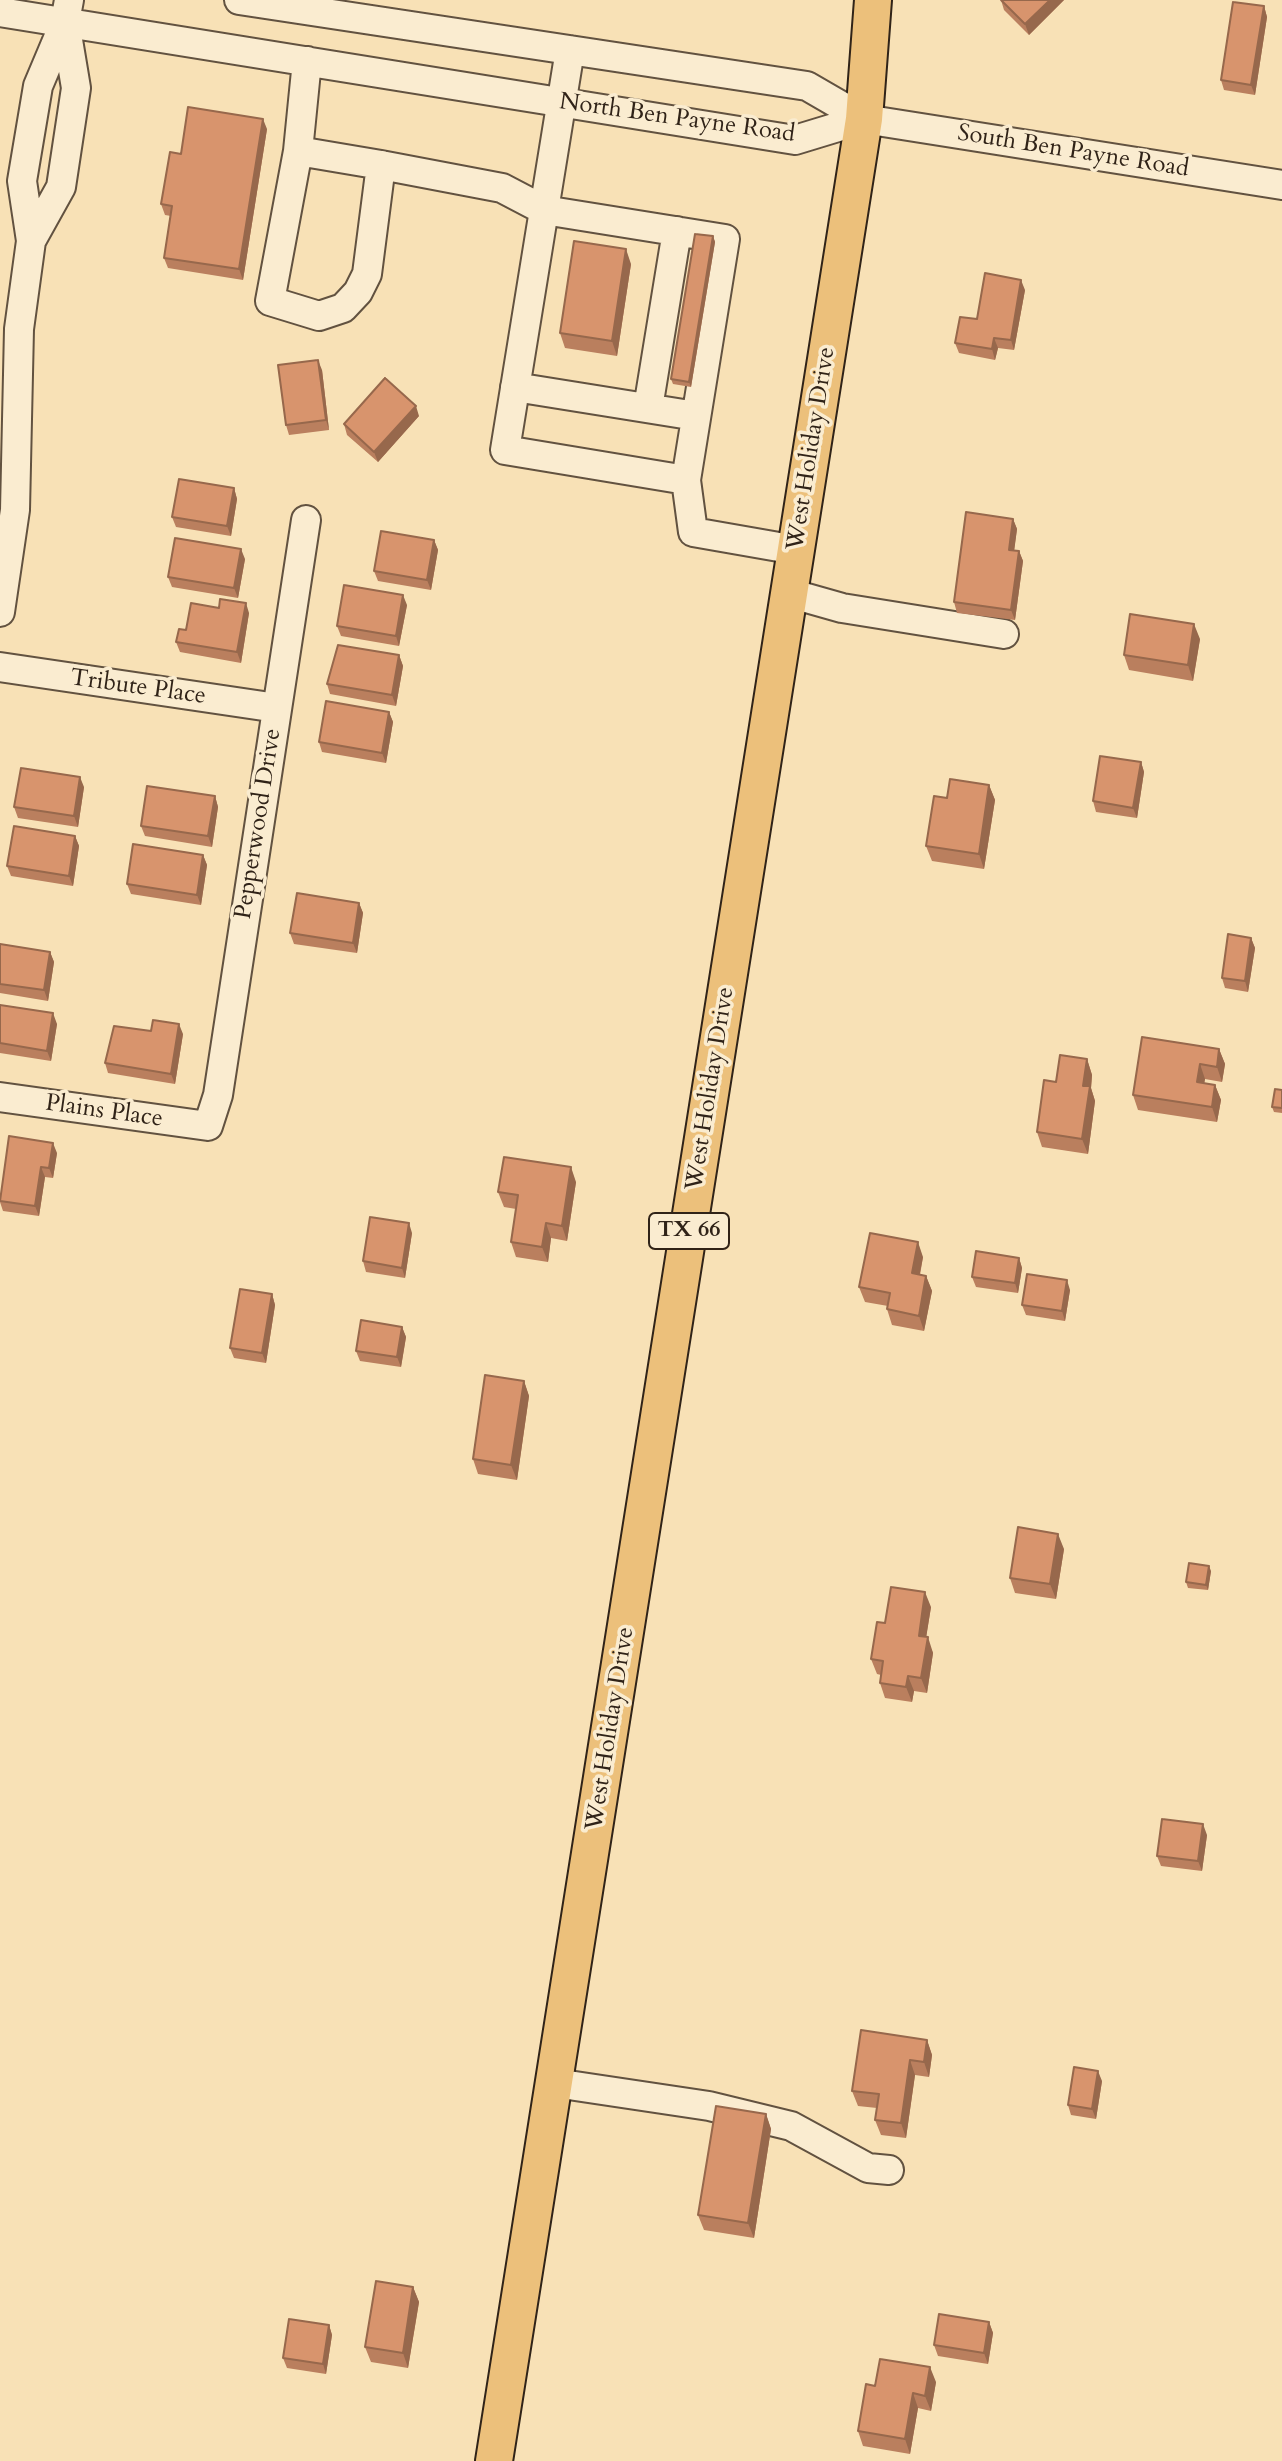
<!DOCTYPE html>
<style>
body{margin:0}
canvas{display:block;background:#f8e1b6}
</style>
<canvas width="1282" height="2461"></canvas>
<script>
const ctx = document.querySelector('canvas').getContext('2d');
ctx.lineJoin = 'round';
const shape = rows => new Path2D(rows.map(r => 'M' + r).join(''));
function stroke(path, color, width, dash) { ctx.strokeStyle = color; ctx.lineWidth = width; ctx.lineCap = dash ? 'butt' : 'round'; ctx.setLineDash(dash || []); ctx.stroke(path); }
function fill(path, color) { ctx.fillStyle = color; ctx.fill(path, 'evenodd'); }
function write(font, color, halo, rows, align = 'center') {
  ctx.font = font + ' Cardo,serif'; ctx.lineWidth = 7; ctx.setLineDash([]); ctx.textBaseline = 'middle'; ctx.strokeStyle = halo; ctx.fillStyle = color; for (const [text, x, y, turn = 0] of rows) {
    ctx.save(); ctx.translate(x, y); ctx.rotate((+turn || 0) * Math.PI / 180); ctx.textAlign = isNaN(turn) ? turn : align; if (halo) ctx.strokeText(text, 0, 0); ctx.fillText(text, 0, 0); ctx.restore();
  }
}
const minor = shape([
 [239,0,807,86,864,119,1282,185],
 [0,12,795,140,864,119],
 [65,22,76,88,61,187,31,241,22,181,38,86,65,22,69,0],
 [298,151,307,61],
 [381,165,367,274,358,292,343,308,319,316,270,301,298,151,381,165,502,188,544,210,570,50],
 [515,387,696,416],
 [648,408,677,231],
 [686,480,505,450,544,210,725,239,686,480,693,532,796,550],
 [789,593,842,608,1004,634],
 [0,612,15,510,19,329,31,241],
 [0,667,277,708],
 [0,1097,208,1126,218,1095,306,520],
 [555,2083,709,2106,791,2126,868,2168,889,2170]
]);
const major = shape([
 [494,2461,864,119,873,0]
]);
const wall = shape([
 [1001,0,1064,0,1029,35,1004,10],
 [1264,6,1267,17,1255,95,1224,90,1221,80],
 [267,129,243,280,168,268,164,258,171,216,165,215,161,204,181,154],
 [713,236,715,242,691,387,673,384,671,379],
 [631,264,617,356,565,348,560,333],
 [1025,290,1014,350,998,348,995,360,959,353,955,343,977,319],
 [322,370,329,430,289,435,286,425],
 [419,416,378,462,347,435,344,424],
 [234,488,237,499,231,536,176,527,172,517],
 [1013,519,1017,529,1014,550,1019,551,1023,561,1015,620,957,613,954,602],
 [434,540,438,550,431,590,378,581,374,571],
 [245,559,238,598,172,587,168,577],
 [407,605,399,646,341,636,337,626],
 [219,608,249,613,241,663,180,652,176,642,186,630],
 [1200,639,1193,681,1129,670,1124,655],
 [399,655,403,666,396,706,330,694,327,684],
 [389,712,393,722,386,763,322,752,319,742],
 [1141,762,1144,772,1137,818,1096,812,1093,801],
 [989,785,995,800,984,869,932,861,926,846,947,798],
 [84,787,78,827,18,818,14,807],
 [215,796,218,807,212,847,145,836,141,826],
 [75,836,79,846,73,886,11,876,7,866],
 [203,855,207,865,201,905,131,894,127,884],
 [359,903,363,913,357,953,294,944,290,933],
 [1251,938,1255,948,1248,992,1225,988,1222,978],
 [0,944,50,952,54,962,48,1001,0,993],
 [0,1005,57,1024,51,1061,0,1053],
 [183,1034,175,1084,108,1073,105,1063],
 [1219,1049,1225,1064,1222,1082,1205,1079,1204,1083,1215,1085,1221,1100,1217,1122,1138,1110,1133,1095],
 [1087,1059,1092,1075,1091,1088,1095,1101,1088,1154,1042,1147,1037,1132,1056,1082],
 [1282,1090,1282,1113,1274,1112,1272,1107],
 [57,1153,53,1178,45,1177,39,1216,3,1211,0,1202,0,1198],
 [576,1182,567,1241,551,1238,548,1262,516,1257,511,1242,516,1209,504,1207,498,1192],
 [412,1233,405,1278,366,1272,363,1261],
 [923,1257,920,1275,926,1276,932,1291,924,1331,892,1325,887,1309,888,1306,865,1302,859,1287],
 [1019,1258,1022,1268,1018,1293,976,1287,972,1277],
 [1070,1290,1065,1321,1026,1315,1022,1305],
 [272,1294,275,1305,266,1363,234,1358,230,1348],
 [402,1327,406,1337,401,1367,360,1361,356,1351],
 [524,1381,529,1396,517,1480,478,1474,473,1459],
 [1064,1549,1056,1599,1015,1593,1010,1578],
 [1211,1571,1208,1590,1188,1588,1186,1582],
 [931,1607,926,1637,933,1653,927,1693,914,1691,912,1702,885,1698,880,1683,881,1675,877,1674,871,1659,885,1623],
 [1207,1835,1202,1871,1161,1866,1157,1856],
 [927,2040,932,2055,929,2077,915,2075,906,2138,881,2135,875,2120,877,2108,858,2106,852,2091],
 [1102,2081,1096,2119,1071,2115,1068,2105],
 [766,2114,771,2129,754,2238,704,2230,698,2215],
 [413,2287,419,2302,408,2368,371,2362,365,2347],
 [989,2322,993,2333,988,2364,938,2356,934,2345],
 [329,2325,332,2335,326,2374,287,2368,283,2358],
 [936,2382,931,2411,918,2408,910,2454,863,2446,858,2431,875,2386]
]);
const shadedWall = shape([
 [1050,0,1064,0,1029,35,1025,24],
 [1264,6,1267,17,1255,95,1251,85],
 [263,119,267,129,243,280,239,269],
 [713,236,715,242,691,387,689,382],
 [626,249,631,264,617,356,612,341],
 [1021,280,1025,290,1014,350,1011,340],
 [994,338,998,348,995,360,992,349],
 [318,360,322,370,329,430,326,420],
 [416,406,419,416,378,462,374,452],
 [234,488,237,499,231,536,227,526],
 [1013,519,1017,529,1013,560,1009,550],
 [434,540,438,550,431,590,427,580],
 [241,549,245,559,238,598,234,588],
 [1019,551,1023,561,1015,620,1011,610],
 [403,595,407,605,399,646,396,636],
 [246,603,249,613,241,663,237,652],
 [1194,624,1200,639,1193,681,1188,665],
 [399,655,403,666,396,706,392,695],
 [389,712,393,722,386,763,382,753],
 [1141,762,1144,772,1137,818,1133,808],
 [80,777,84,787,78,827,74,816],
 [989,785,995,800,984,869,979,854],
 [215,796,218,807,212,847,208,836],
 [75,836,79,846,73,886,69,876],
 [203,855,207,865,201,905,197,895],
 [359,903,363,913,357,953,353,943],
 [1251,938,1255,948,1248,992,1245,981],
 [50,952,54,962,48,1001,44,990],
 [53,1013,57,1024,51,1061,47,1051],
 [179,1024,183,1034,175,1084,171,1074],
 [1219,1049,1225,1064,1222,1082,1217,1067],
 [1087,1059,1092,1075,1091,1088,1095,1101,1088,1154,1082,1139,1083,1086],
 [1200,1064,1205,1079,1202,1097,1197,1082],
 [1215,1085,1221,1100,1217,1122,1212,1107],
 [53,1143,57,1153,53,1178,49,1168],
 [41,1167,45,1177,39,1216,35,1206],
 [571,1167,576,1182,567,1241,562,1226],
 [409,1223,412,1233,405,1278,402,1268],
 [546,1223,551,1238,548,1262,542,1247],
 [918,1242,923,1257,917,1288,912,1273],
 [1019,1258,1022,1268,1018,1293,1015,1283],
 [926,1276,932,1291,924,1331,919,1316],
 [1067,1280,1070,1290,1065,1321,1062,1311],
 [272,1294,275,1305,266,1363,262,1353],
 [402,1327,406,1337,401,1367,397,1357],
 [524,1381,529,1396,517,1480,511,1465],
 [1058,1534,1064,1549,1056,1599,1050,1584],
 [1209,1566,1211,1571,1208,1590,1206,1585],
 [925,1592,931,1607,924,1651,919,1636],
 [928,1637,933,1653,927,1693,921,1678],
 [908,1676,914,1691,912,1702,906,1687],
 [1203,1824,1207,1835,1202,1871,1198,1861],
 [927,2040,932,2055,929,2077,924,2062],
 [910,2060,915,2075,906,2138,901,2123],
 [1098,2071,1102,2081,1096,2119,1092,2109],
 [766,2114,771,2129,754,2238,748,2223],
 [413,2287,419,2302,408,2368,403,2353],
 [989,2322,993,2333,988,2364,984,2353],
 [329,2325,332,2335,326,2374,323,2364],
 [930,2367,936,2382,931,2411,925,2396],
 [913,2393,918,2408,910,2454,905,2439]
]);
const building = shape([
 [1001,0,1050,0,1025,24,1001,0],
 [1233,2,1264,6,1251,85,1221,80,1233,2],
 [188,107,263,119,239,269,164,258,172,206,161,204,170,152,181,154,188,107],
 [695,234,713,236,689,382,671,379,695,234],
 [574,241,626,249,612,341,560,333,574,241],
 [985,273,1021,280,1011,340,994,338,992,349,955,343,960,317,977,319,985,273],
 [318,360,326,420,286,425,278,365,318,360],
 [385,378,416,406,374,452,344,424,385,378],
 [179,479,234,488,227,526,172,517,179,479],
 [966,512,1013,519,1009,550,1019,551,1011,610,954,602,966,512],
 [381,531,434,540,427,580,374,571,381,531],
 [175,538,241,549,234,588,168,577,175,538],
 [344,585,403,595,396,636,337,626,344,585],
 [220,599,246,603,237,652,176,642,179,629,186,630,191,603,219,608,220,599],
 [1130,614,1194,624,1188,665,1124,655,1130,614],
 [338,645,399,655,392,695,327,684,338,645],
 [326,701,389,712,382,753,319,742,326,701],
 [1100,756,1141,762,1133,808,1093,801,1100,756],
 [21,768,80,777,74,816,14,807,21,768],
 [950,779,989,785,979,854,926,846,934,796,947,798,950,779],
 [147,786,215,796,208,836,141,826,147,786],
 [14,826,75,836,69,876,7,866,14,826],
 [133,844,203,855,197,895,127,884,133,844],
 [297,893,359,903,353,943,290,933,297,893],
 [1228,934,1251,938,1245,981,1222,978,1228,934],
 [0,944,50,952,44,990,0,984,0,944],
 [0,1005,53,1013,47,1051,0,1043,0,1005],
 [153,1020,179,1024,171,1074,105,1063,114,1026,151,1031,153,1020],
 [1142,1037,1219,1049,1217,1067,1200,1064,1197,1082,1215,1085,1212,1107,1133,1095,1142,1037],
 [1060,1055,1087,1059,1083,1086,1090,1086,1082,1139,1037,1132,1044,1080,1056,1082,1060,1055],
 [1275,1089,1282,1090,1282,1108,1272,1107,1275,1089],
 [9,1136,53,1143,49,1168,41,1167,35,1206,0,1201,9,1136],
 [504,1157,571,1167,562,1226,546,1223,542,1247,511,1242,518,1195,498,1192,504,1157],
 [370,1217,409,1223,402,1268,363,1261,370,1217],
 [870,1233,918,1242,912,1273,926,1276,919,1316,887,1309,890,1293,859,1287,870,1233],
 [976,1251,1019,1258,1015,1283,972,1277,976,1251],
 [1027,1274,1067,1280,1062,1311,1022,1305,1027,1274],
 [240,1289,272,1294,262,1353,230,1348,240,1289],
 [361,1320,402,1327,397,1357,356,1351,361,1320],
 [485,1375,524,1381,511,1465,473,1459,485,1375],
 [1018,1527,1058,1534,1050,1584,1010,1578,1018,1527],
 [1189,1563,1209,1566,1206,1585,1186,1582,1189,1563],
 [891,1587,925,1592,919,1636,928,1637,921,1678,908,1676,906,1687,880,1683,883,1661,871,1659,877,1622,885,1623,891,1587],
 [1162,1819,1203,1824,1198,1861,1157,1856,1162,1819],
 [861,2030,927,2040,924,2062,910,2060,901,2123,875,2120,879,2094,852,2091,861,2030],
 [1074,2067,1098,2071,1092,2109,1068,2105,1074,2067],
 [716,2106,766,2114,748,2223,698,2215,716,2106],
 [376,2281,413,2287,403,2353,365,2347,376,2281],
 [939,2314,989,2322,984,2353,934,2345,939,2314],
 [289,2319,329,2325,323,2364,283,2358,289,2319],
 [880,2359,930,2367,925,2396,913,2393,905,2439,858,2431,866,2384,875,2386,880,2359]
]);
const shields = [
 [689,1231,80]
];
const shieldNames = [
 ["TX 66",689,1231]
];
const streetNames = [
 ["North Ben Payne Road",677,119,8],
 ["South Ben Payne Road",1073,152,9],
 ["West Holiday Drive",812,449,-81],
 ["Tribute Place",138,688,8],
 ["Pepperwood Drive",259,824,-81],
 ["West Holiday Drive",711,1089,-81],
 ["Plains Place",104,1112,8],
 ["West Holiday Drive",611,1729,-81]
];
stroke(minor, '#625240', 32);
stroke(major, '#302318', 40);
stroke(minor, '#faecd0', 28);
stroke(major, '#ecc07b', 36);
fill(wall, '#ba7f5e');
fill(shadedWall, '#97684c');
fill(building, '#d8946d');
stroke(building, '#97684c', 2);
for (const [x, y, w] of shields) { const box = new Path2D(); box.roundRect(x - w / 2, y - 18, w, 36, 6); ctx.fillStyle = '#faecd0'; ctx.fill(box); stroke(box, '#302318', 2); }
write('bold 22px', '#302318', null, shieldNames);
write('24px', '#302318', '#faecd0', streetNames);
</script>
